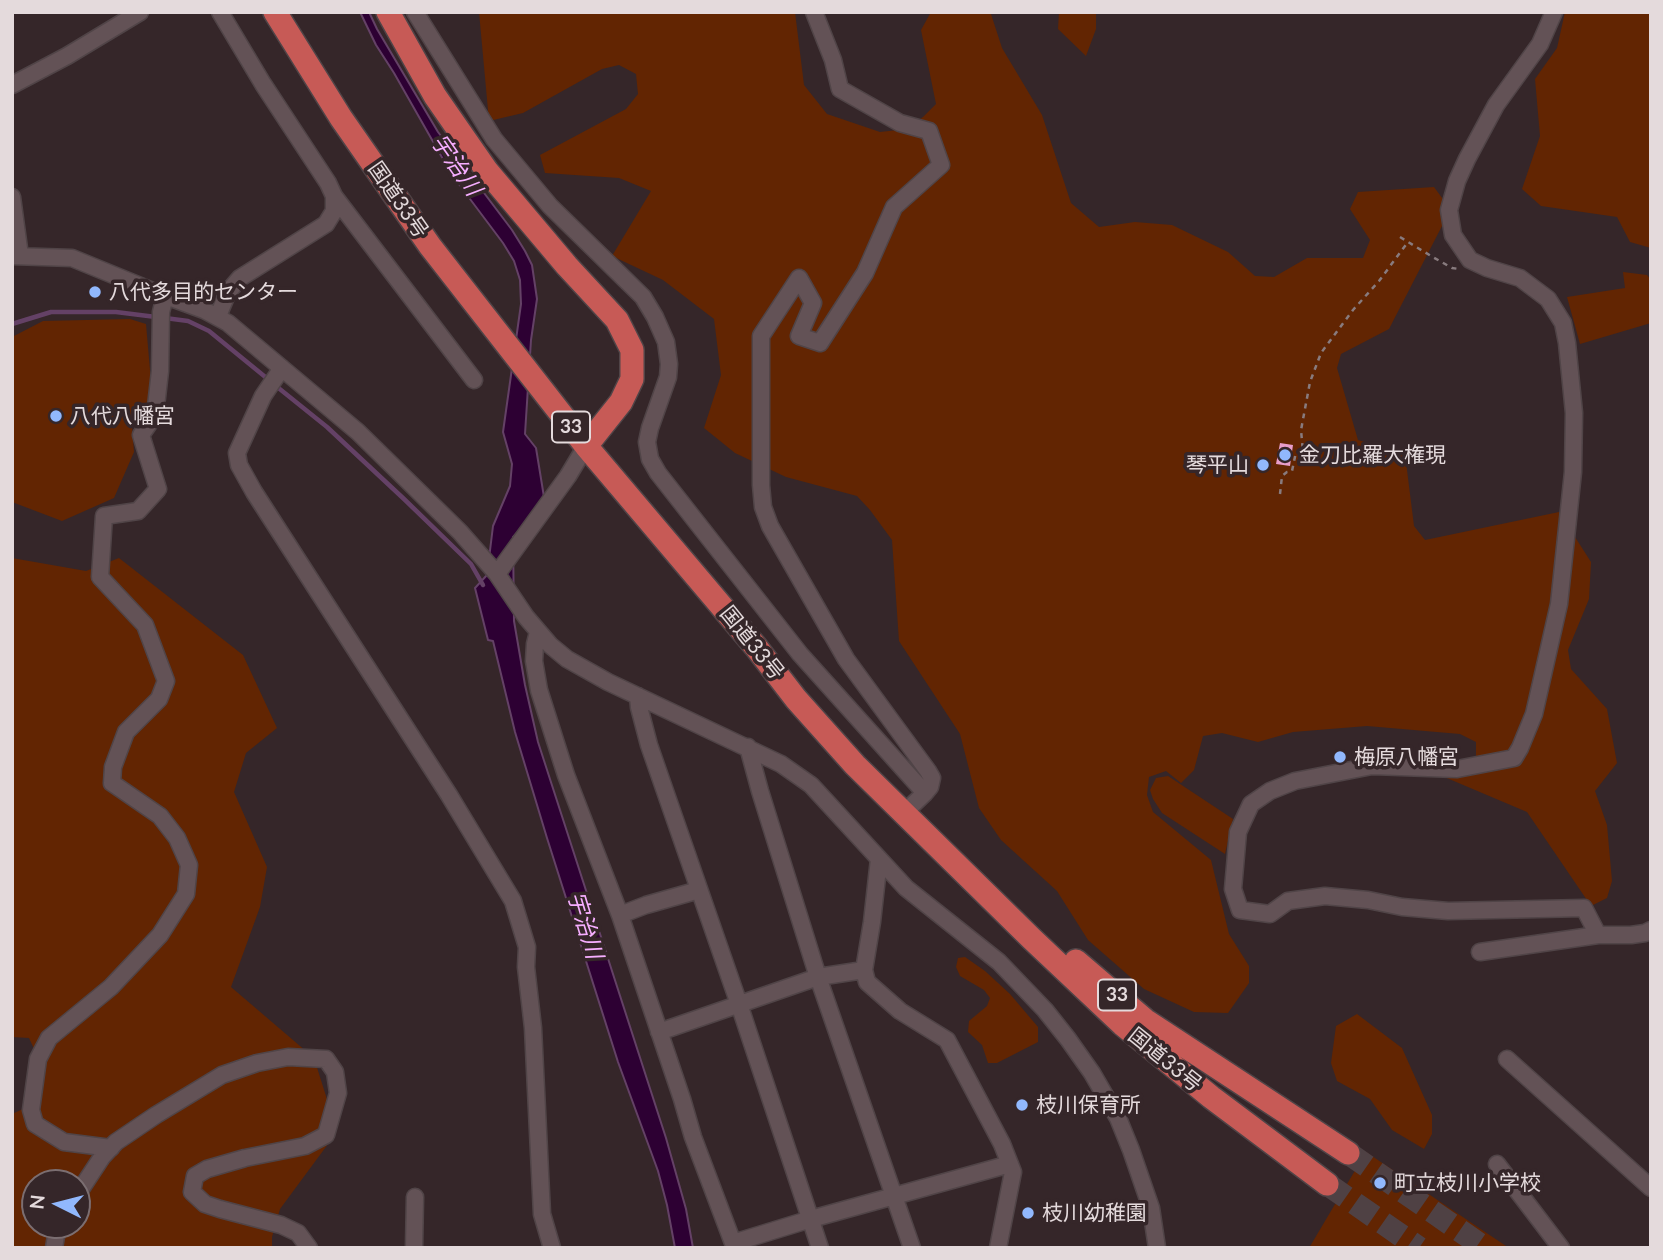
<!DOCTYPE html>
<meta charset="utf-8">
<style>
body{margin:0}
#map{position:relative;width:1663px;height:1260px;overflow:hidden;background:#352629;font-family:Lato,sans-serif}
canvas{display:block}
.frame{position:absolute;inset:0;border:14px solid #e4dadc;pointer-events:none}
.north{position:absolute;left:21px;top:1169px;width:70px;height:70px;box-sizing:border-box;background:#352629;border:2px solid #7b6e71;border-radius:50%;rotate:276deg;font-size:19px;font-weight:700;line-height:28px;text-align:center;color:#e4dadc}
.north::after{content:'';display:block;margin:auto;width:24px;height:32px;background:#91b8fd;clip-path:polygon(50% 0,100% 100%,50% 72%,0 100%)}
</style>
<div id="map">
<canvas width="1663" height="1260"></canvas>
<div class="frame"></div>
<div class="north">N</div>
</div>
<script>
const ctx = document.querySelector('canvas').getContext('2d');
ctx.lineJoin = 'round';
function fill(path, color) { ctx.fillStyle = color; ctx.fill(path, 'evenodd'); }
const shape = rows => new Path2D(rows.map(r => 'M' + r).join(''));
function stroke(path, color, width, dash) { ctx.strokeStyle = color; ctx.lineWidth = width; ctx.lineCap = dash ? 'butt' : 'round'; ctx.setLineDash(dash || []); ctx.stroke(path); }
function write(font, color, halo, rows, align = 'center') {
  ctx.font = font + ' Lato,"Noto Sans JP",sans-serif'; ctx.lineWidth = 7; ctx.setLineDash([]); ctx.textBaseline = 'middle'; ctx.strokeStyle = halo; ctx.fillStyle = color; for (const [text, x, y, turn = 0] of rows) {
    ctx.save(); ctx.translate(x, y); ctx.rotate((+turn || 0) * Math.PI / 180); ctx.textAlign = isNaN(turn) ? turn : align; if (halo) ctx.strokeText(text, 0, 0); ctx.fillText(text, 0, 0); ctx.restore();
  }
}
const green = shape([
 [479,12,795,12,804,85,827,114,880,132,907,129,923,117,936,104,921,30,931,12,988,12,991,14,1002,48,1042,115,1071,203,1099,227,1135,222,1172,225,1228,252,1255,276,1274,277,1307,258,1363,258,1370,240,1350,209,1358,192,1434,187,1445,202,1443,224,1389,329,1341,354,1337,368,1358,440,1405,454,1414,526,1425,540,1559,512,1591,562,1589,599,1568,650,1571,669,1607,709,1617,763,1595,791,1607,825,1612,881,1607,898,1591,906,1527,812,1442,776,1476,760,1476,742,1460,734,1367,726,1293,732,1258,742,1222,733,1203,736,1194,770,1181,783,1166,771,1149,777,1147,795,1153,812,1211,860,1229,934,1249,966,1249,983,1228,1013,1194,1012,1144,989,1088,940,1057,891,1001,840,979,808,960,734,899,641,892,540,870,510,857,496,786,477,735,453,704,428,721,375,714,319,663,280,612,256,651,191,619,178,545,173,540,155,626,109,638,94,636,74,619,65,602,69,523,113,489,121],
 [1059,12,1096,12,1096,29,1086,56,1058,29],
 [1565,12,1651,12,1651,248,1630,242,1617,217,1541,206,1522,189,1540,136,1535,79,1557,48],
 [1623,272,1647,275,1651,280,1651,323,1580,344,1567,297,1625,288],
 [130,319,146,324,154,416,132,427,134,452,114,498,62,521,12,502,12,337,43,321],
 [12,558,86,571,119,558,243,655,277,728,246,753,234,792,267,867,260,907,231,987,314,1058,331,1112,331,1140,280,1209,272,1237,272,1248,12,1248,12,1114,25,1108,36,1053,29,1038,12,1037],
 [35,1183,77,1183,77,1225,35,1225],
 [1168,776,1233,819,1225,854,1162,813,1153,799,1150,790,1156,778],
 [965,957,985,971,1010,994,1038,1027,1038,1042,997,1063,988,1063,982,1045,968,1032,969,1021,987,1006,990,998,984,990,960,976,956,967,958,958],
 [1357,1014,1402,1048,1432,1115,1432,1134,1424,1149,1392,1130,1370,1099,1337,1081,1331,1063,1336,1026],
 [1366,1152,1509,1248,1309,1248]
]);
const water = shape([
 [360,12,369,12,377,29,438,132,512,230,525,251,532,265,537,299,531,340,525,434,536,448,544,497,530,519,513,537,514,621,525,685,538,742,666,1138,686,1209,693,1248,675,1248,667,1205,658,1171,618,1062,547,838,515,732,493,641,488,640,475,588,487,575,493,526,510,486,512,464,503,432,521,304,520,280,514,261,503,243,452,175,394,73,376,45,360,12]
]);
const stream = shape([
 [165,318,188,321,209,331,269,380],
 [12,324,51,312,116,312,156,317],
 [276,386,327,427,404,499,471,564,483,585]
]);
const building = shape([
 [1280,443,1293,445,1290,466,1276,464]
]);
const highwayTunnel = shape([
 [1348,1153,1485,1248],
 [1327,1184,1419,1248]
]);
const path = shape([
 [1400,237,1431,256,1452,268,1459,269],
 [1280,494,1282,476,1287,472,1292,471,1296,452,1303,452,1301,430,1310,382,1321,353,1353,310,1379,281,1408,242]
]);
const minor = shape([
 [220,12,263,84,328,183,334,196,474,380],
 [415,12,494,139,550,206,643,297,655,317,666,342,669,364,668,377,650,428,647,442,650,459,658,473,800,654,925,793],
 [814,12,833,60,840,89,900,123,929,131,941,165,894,207,865,273,820,343,799,336,813,303,799,278,761,336,761,485,763,507,770,526,846,659,928,771,932,778,930,787,925,793,904,813],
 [1554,12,1540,44,1496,105,1467,159,1457,181,1449,210,1453,235,1470,260,1487,268,1520,278,1548,299,1563,323,1567,343,1574,413,1573,472,1559,604,1534,714,1520,748,1514,758,1457,769,1372,766,1295,781,1270,791,1251,804,1238,832,1233,889,1240,910,1270,914,1288,901,1325,896,1368,900,1402,907,1448,911,1584,908,1598,935,1631,935,1645,933,1651,930],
 [12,85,67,56,140,12],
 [12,197,20,256],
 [12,256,72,258,155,292,204,310,228,323,358,432,460,532,497,574,526,617,550,645,567,659,608,682,781,764,811,785,906,888,999,962,1045,1010,1068,1039,1092,1073,1118,1118,1131,1150,1151,1208,1157,1248],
 [218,316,228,292,240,278,326,224,334,211,334,196],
 [282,368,263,396,237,453,239,465,254,492,449,795,513,901,527,947,526,967,533,1028,542,1214,552,1248],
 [497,574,568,476,586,446],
 [538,632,535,644,534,661,539,690,566,775,620,915],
 [638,696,639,707,649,745,739,1004,820,1248],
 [748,747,760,791,818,977,912,1248],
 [879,859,872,922,864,970,867,982,900,1011,947,1040,1002,1144,1013,1172,998,1248],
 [699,890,646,905,620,915,682,1099,693,1137,733,1243,811,1219,1010,1164],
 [1480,952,1598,935],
 [659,1032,818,977,864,970],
 [1507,1059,1651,1188],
 [111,1148,64,1142,35,1124,31,1110,38,1059,49,1038,111,987,160,935,186,894,189,865,177,838,160,816,112,783,113,767,126,732,159,699,166,681,145,625,100,577,104,516,138,511,158,489,141,435,155,415,160,371,161,312,165,296],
 [1497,1164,1561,1248],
 [77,1195,102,1157,116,1142,156,1115,222,1075,257,1063,288,1057,326,1059,335,1072,338,1093,326,1135,305,1146,245,1158,207,1169,195,1176,192,1192,205,1204,220,1209,281,1225,298,1233,309,1248],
 [54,1248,56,1236,61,1225],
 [414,1248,415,1197]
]);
const highway = shape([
 [275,12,341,118,430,246,586,446,756,647,796,699,855,765,1032,939,1122,1024,1211,1097,1327,1184],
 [388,12,435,96,487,171,567,266,617,320,632,350,632,379,621,402,586,446],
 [1076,961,1145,1020,1348,1153]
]);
const markers = [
 [95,292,7,"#91b8fd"],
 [56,416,7,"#91b8fd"],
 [1285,455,7,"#91b8fd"],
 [1263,465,7,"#91b8fd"],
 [1340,757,7,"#91b8fd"],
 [1022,1105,7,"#91b8fd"],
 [1380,1183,7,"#91b8fd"],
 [1028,1213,7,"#91b8fd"]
];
const shields = [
 [571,427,38],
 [1117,995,38]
];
const shieldNames = [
 ["33",571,427],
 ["33",1117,995]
];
const streetNames = [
 ["国道33号",398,200,55],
 ["国道33号",752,643,51],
 ["国道33号",1165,1060,39]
];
const poiNames = [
 ["八代多目的センター",109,292],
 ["八代八幡宮",70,416],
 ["金刀比羅大権現",1299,455],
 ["琴平山",1249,465,"right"],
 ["梅原八幡宮",1354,757],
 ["枝川保育所",1036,1105],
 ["町立枝川小学校",1394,1183],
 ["枝川幼稚園",1042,1213]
];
const waterNames = [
 ["宇治川",456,165,55],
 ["宇治川",585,925,73]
];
fill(green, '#622502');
fill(water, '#2d0033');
stroke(water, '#644166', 2);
stroke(stream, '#644166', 4.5);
fill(building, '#e89eca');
stroke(highwayTunnel, '#4f4144', 23, [23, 11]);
stroke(minor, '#504447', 19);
stroke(highway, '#504447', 26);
stroke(path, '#887b7e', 2.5, [5, 5]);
stroke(minor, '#635256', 16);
stroke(highway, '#c75a56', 23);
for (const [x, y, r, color] of markers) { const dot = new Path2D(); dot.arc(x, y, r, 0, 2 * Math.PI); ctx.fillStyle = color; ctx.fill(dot); stroke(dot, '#352629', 2.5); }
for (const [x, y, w] of shields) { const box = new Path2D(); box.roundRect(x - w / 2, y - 15.5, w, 31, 5); ctx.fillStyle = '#352629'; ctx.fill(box); stroke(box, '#e4dadc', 2); }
write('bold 19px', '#e4dadc', null, shieldNames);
write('21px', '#e4dadc', '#352629', streetNames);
write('21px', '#e4dadc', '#352629', poiNames, 'left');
write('italic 23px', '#f6aeff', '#352629', waterNames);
</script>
